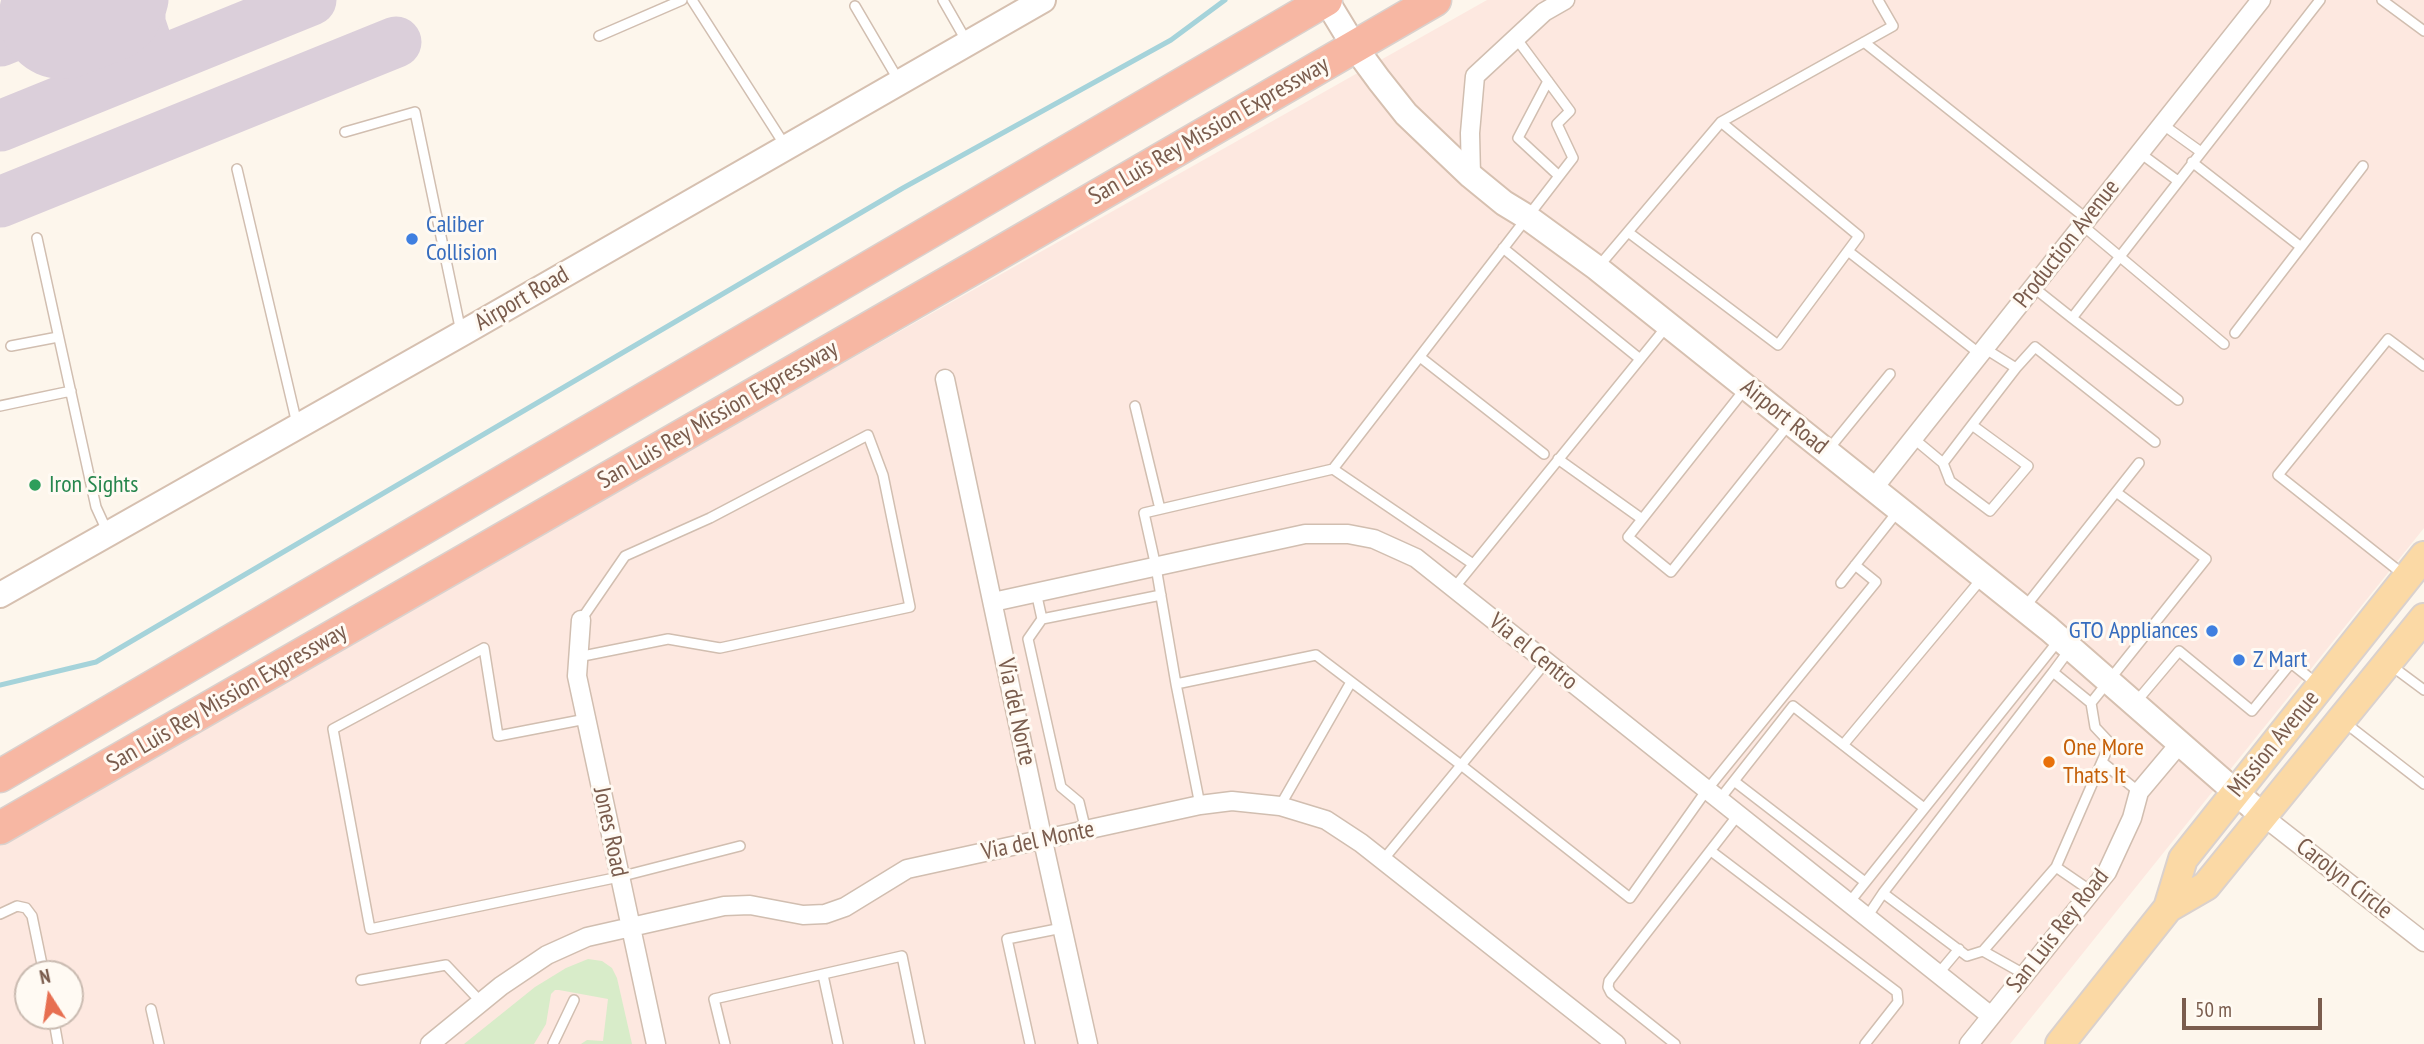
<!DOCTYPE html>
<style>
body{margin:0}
#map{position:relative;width:2424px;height:1044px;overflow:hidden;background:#fdf6ec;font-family:"PT Sans Narrow",sans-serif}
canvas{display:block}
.north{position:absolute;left:14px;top:960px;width:70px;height:70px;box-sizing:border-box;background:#fffaf3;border:2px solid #cabbb1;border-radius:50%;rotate:348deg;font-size:19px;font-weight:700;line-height:28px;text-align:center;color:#7a5c4d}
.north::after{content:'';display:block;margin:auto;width:24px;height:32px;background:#e76f51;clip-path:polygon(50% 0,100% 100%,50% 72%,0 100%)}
.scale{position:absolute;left:2182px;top:998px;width:140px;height:32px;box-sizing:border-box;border:4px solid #7a5c4d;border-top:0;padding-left:9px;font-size:21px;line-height:24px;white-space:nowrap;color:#7a5c4d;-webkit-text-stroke:5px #fffaf3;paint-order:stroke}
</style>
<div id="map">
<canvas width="2424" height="1044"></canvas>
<div class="north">N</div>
<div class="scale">50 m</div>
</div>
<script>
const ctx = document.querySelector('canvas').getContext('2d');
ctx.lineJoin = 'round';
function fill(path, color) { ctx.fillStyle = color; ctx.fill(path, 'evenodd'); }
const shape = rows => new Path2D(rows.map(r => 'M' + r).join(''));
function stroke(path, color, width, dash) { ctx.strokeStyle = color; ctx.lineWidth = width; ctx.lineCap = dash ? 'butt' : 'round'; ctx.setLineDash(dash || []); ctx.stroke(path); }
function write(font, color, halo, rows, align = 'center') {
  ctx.font = font + ' "PT Sans Narrow",sans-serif'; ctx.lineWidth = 6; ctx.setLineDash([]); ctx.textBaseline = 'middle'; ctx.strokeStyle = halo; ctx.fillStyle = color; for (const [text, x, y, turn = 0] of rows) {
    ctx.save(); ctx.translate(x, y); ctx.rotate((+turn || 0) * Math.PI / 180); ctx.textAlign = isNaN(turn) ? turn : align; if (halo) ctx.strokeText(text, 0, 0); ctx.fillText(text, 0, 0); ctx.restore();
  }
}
const commercial = shape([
 [1487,0,2424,0,2424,528,2010,1044,0,1044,0,839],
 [28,974,70,974,70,1016,28,1016]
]);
const green = shape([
 [588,959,602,961,612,968,617,978,632,1044,581,1044,587,1040,603,1041,608,999,559,990,555,990,551,994,546,1024,534,1044,464,1044,535,987,566,968]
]);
const stream = shape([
 [0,685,96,662,903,188,1171,40,1225,0]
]);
const taxiway = shape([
 [0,41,62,16],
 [133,72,145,55,145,38,140,23,140,11,143,0],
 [0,126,311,0],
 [0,202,396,42]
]);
const runway = shape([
 [62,16,103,0]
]);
const lane = shape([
 [692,0,786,147],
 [943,0,967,42],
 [2382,0,2424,31],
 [855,6,899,81],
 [599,36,682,0],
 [1864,42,2087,219],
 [1548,81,1518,138,1559,176],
 [2162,124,2201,152],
 [345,132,415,112,461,332],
 [2140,153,2178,181],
 [2192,162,2301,247,2363,166],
 [237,169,297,424],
 [2082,225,2224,344],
 [1628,232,1778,345,1859,236,1721,122],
 [37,238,96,507,107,531],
 [1503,248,1640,359],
 [1848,251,1980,354],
 [1599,266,1721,122,1893,26,1878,0],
 [2033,287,2072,318,2320,0],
 [2072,318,2178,400],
 [2235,333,2301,247],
 [11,346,58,337],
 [1984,348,2016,368,2035,347,2155,442],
 [1420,357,1544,454],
 [1745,389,1628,537,1671,572,1789,424],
 [0,406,71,391],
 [1135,406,1160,509],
 [1972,425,2028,466,1990,511,1950,481,1943,463,1972,425,2016,368],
 [1913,438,1943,463],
 [1828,450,1890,374],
 [1558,459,1642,519],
 [1473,564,1333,469,1573,158,1557,124,1570,111,1516,38],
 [2404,575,2278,475,2388,339,2424,366],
 [1841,583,1898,511],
 [1454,588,1667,326],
 [1036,592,1042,619,1028,639,1061,787,1079,802,1086,831],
 [2025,607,2139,463],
 [1042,619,1161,595],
 [578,657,668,639,720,648,910,607,883,475,868,435,710,518,625,556,581,620],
 [2389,664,2424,690],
 [2053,672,2070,649],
 [1176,684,1156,567,1144,513,1333,469],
 [2136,702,2179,651,2252,711,2291,663,2316,683],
 [2091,703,2206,559,2116,492],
 [586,719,498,736,484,648,333,729,370,929,619,877,740,846],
 [2344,722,2424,784],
 [1843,745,1983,577],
 [2102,762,2139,792],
 [1734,781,1865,882],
 [1719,800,1793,706,1924,808],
 [1200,805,1176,684,1316,655,1461,765,1630,898,1706,791,1876,582,1855,565],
 [1280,806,1351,682],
 [1711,851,1897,992,1898,1002,1865,1044],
 [1383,860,1546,662],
 [2056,867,2091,891],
 [1848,904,2059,640],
 [0,914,17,906,26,908,32,916,44,974],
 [1867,917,1883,893],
 [1983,951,2056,867,2110,743,2095,727,2091,703,2053,672,1883,893,1967,956,1983,951,2024,974],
 [1938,974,1959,949],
 [823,975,838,1044],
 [361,980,446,965,481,1002],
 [151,1009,159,1044],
 [53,1016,58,1044],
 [553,1044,574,1000],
 [725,1044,714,999,902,956,920,1044],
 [1030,1044,1007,939,1062,928],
 [1675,1044,1611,993,1608,987,1609,981,1738,815]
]);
const street = shape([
 [1471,176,1470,133,1475,76,1544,12,1565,0],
 [945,379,1043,841,1088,1044],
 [1873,489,2261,0],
 [993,602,1305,534,1348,534,1374,539,1416,558,1991,1016],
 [581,620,577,676,656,1044],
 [2264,817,2424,942],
 [430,1044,501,986,547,955,587,937,724,906,750,905,803,915,825,914,845,907,907,869,1200,805,1232,801,1280,806,1326,820,1361,843,1616,1044],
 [1969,1044,2107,872,2132,818,2139,792,2181,742]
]);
const secondary = shape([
 [1326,0,1354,46,1379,80,1406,114,1471,176,1504,203,1527,217,1597,268,2049,629,2264,817],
 [0,595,461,334,1043,0]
]);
const primary = shape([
 [2168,908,2206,886,2424,618],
 [2060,1044,2168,908,2183,859,2424,556]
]);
const highway = shape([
 [0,776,1326,0],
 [0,828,977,266,1435,0]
]);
const markers = [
 [412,239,7,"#3f7fe0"],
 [35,485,7,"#2e9e5b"],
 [2212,631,7,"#3f7fe0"],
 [2239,660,7,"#3f7fe0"],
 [2049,762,7,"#e8710a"]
];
const streetNames = [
 ["San Luis Rey Mission Expressway",1209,131,-30],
 ["Production Avenue",2067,244,-52],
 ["Airport Road",522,299,-30],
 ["San Luis Rey Mission Expressway",718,415,-30],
 ["Airport Road",1784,417,39],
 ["Via el Centro",1533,652,39],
 ["San Luis Rey Mission Expressway",227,698,-30],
 ["Via del Norte",1016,712,78],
 ["Mission Avenue",2274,744,-51],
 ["Jones Road",610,832,78],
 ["Via del Monte",1038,841,-12],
 ["Carolyn Circle",2344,879,38],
 ["San Luis Rey Road",2058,931,-52]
];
const shopNames = [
 ["Caliber",426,225],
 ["Collision",426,253],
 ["GTO Appliances",2198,631,"right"],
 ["Z Mart",2253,660]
];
const leisureNames = [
 ["Iron Sights",49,485]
];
const foodNames = [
 ["One More",2063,748],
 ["Thats It",2063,776]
];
fill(commercial, '#fde8e0');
fill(green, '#d8ecc9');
stroke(stream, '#a5d3da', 5);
stroke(taxiway, '#dbcfda', 51);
stroke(runway, '#dbcfda', 126);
stroke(lane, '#d1beb0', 12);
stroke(street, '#d1beb0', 21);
stroke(secondary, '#d6c0b0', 28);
stroke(primary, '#dad1cd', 32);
stroke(highway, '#dad1cd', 35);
stroke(lane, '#fff', 9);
stroke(street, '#fff', 18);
stroke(secondary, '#fff', 24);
stroke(primary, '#fbd9a5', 28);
stroke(highway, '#f7b7a3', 32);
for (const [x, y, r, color] of markers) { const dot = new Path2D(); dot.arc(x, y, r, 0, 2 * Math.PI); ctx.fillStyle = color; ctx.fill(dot); stroke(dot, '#fffaf3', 2.5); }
write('24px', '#7a5c4d', '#fffaf3', streetNames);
write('24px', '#366cbe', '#fffaf3', shopNames, 'left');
write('24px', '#27864d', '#fffaf3', leisureNames, 'left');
write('24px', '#c56008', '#fffaf3', foodNames, 'left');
</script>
